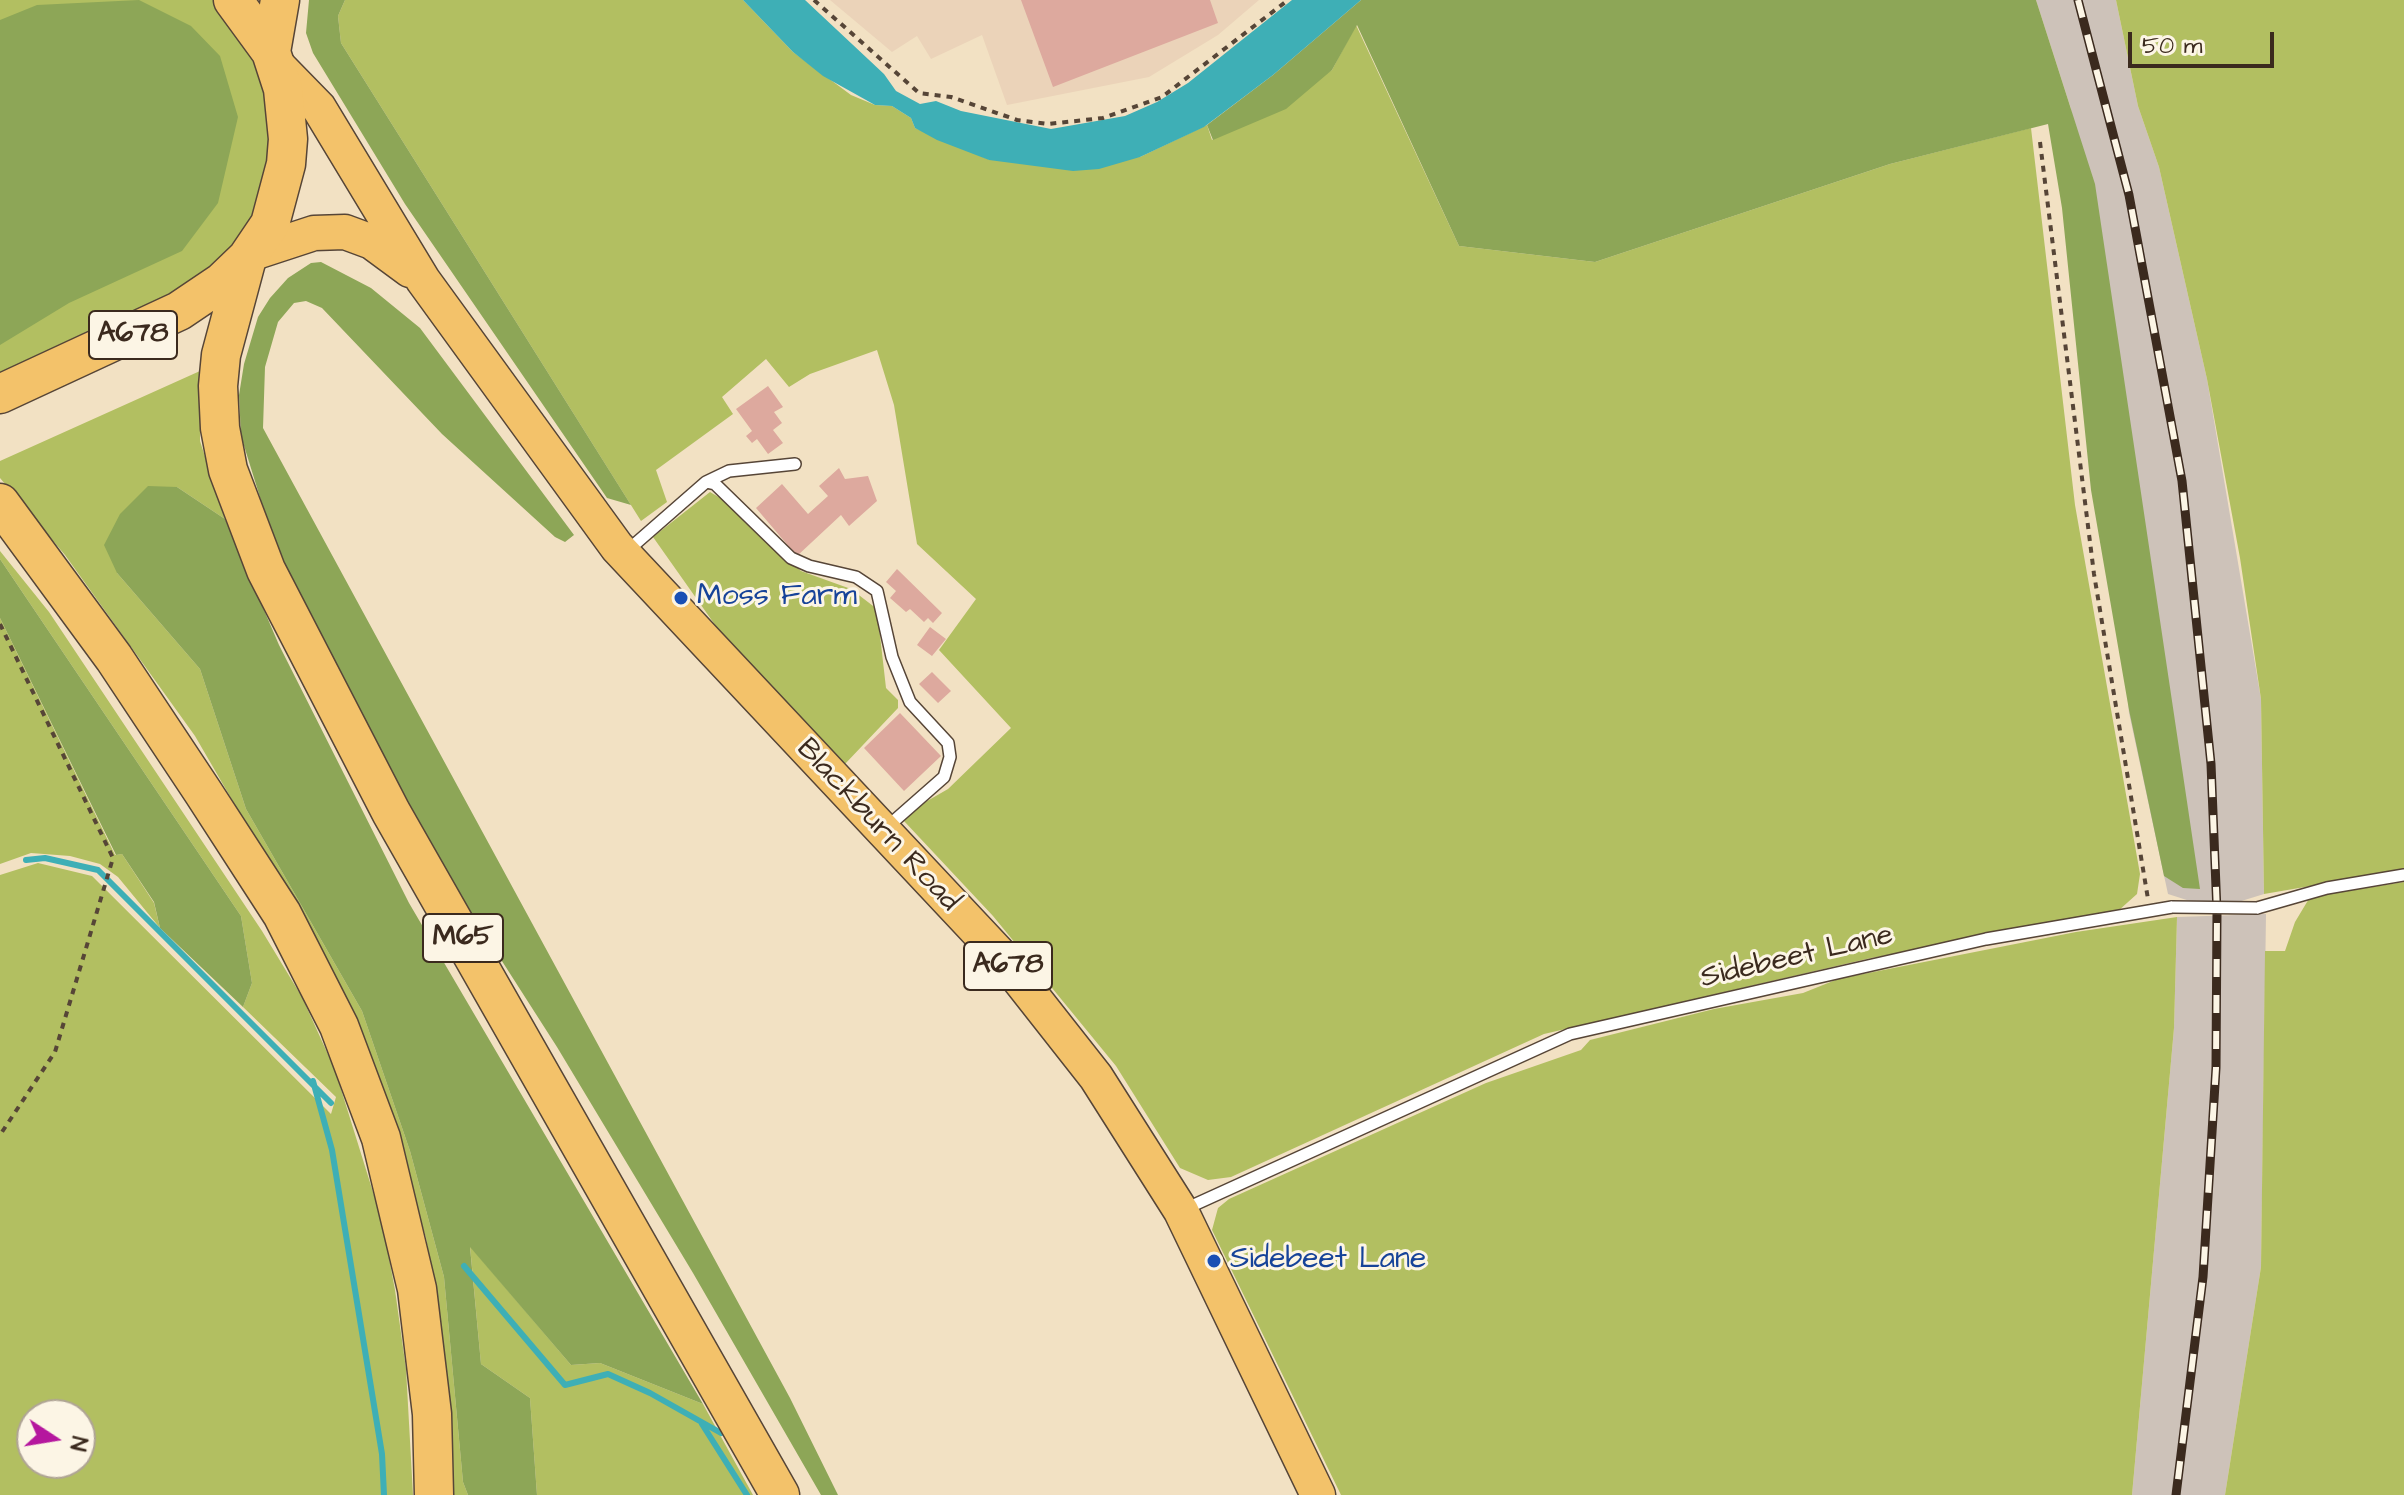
<!DOCTYPE html>
<style>
body{margin:0}
#map{position:relative;width:2404px;height:1495px;overflow:hidden;background:#f2e1c3;font-family:"Architects Daughter",sans-serif}
canvas{display:block}
.north{position:absolute;left:16px;top:1399px;width:80px;height:80px;box-sizing:border-box;background:#fcf5e5;border:2px solid #afa495;border-radius:50%;rotate:102deg;font-size:22px;font-weight:700;line-height:32px;text-align:center;color:#3b2a1e}
.north::after{content:'';display:block;margin:auto;width:28px;height:36px;background:#b5179e;clip-path:polygon(50% 0,100% 100%,50% 72%,0 100%)}
.scale{position:absolute;left:2128px;top:32px;width:146px;height:36px;box-sizing:border-box;border:4px solid #3b2a1e;border-top:0;padding-left:10px;font-size:24px;line-height:28px;white-space:nowrap;color:#3b2a1e;-webkit-text-stroke:6px #fcf5e5;paint-order:stroke}
</style>
<div id="map">
<canvas width="2404" height="1495"></canvas>
<div class="north">N</div>
<div class="scale">50 m</div>
</div>
<script>
const ctx = document.querySelector('canvas').getContext('2d');
ctx.lineJoin = 'round';
function fill(path, color) { ctx.fillStyle = color; ctx.fill(path, 'evenodd'); }
const shape = rows => new Path2D(rows.map(r => 'M' + r).join(''));
function stroke(path, color, width, dash) { ctx.strokeStyle = color; ctx.lineWidth = width; ctx.lineCap = dash ? 'butt' : 'round'; ctx.setLineDash(dash || []); ctx.stroke(path); }
function write(font, color, halo, rows, align = 'center') {
  ctx.font = font + ' "Architects Daughter",sans-serif'; ctx.lineWidth = 6; ctx.setLineDash([]); ctx.textBaseline = 'middle'; ctx.strokeStyle = halo; ctx.fillStyle = color; for (const [text, x, y, turn = 0] of rows) {
    ctx.save(); ctx.translate(x, y); ctx.rotate((+turn || 0) * Math.PI / 180); ctx.textAlign = isNaN(turn) ? turn : align; if (halo) ctx.strokeText(text, 0, 0); ctx.fillText(text, 0, 0); ctx.restore();
  }
}
const built = shape([
 [830,0,1259,0,1218,35,1149,77,1007,105,982,35,931,59,917,36,892,52]
]);
const industrial = shape([
 [2036,0,2116,0,2138,106,2159,167,2207,379,2261,699,2264,894,2235,903,2193,902,2168,894,2129,713,2071,109],
 [2266,914,2261,1267,2225,1495,2132,1495,2174,1028,2177,917]
]);
const green = shape([
 [0,0,232,0,283,89,253,253,0,392],
 [345,0,743,0,793,52,851,95,875,105,892,106,911,118,915,128,990,160,1140,157,1207,125,1212,140,1332,70,1356,25,1459,246,1595,262,1890,164,2031,128,2075,505,2140,874,2137,894,2118,911,2102,916,1871,958,1544,1034,1231,1177,1208,1180,1180,1168,1116,1066,993,916,904,821,922,804,948,789,1011,728,939,650,976,599,917,544,894,405,877,350,810,374,789,387,766,359,722,397,733,414,656,470,667,502,641,521,341,43,338,16],
 [2116,0,2404,0,2404,870,2264,894,2261,699,2240,558,2207,379,2159,167,2138,106],
 [200,371,200,441,225,519,177,487,117,573,200,669,246,809,362,1011,410,1151,444,1277,463,1482,468,1495,452,1495,441,1325,426,1238,386,1101,290,900,195,736,65,555,0,478,0,461],
 [710,492,727,502,801,571,851,589,877,609,886,688,898,700,898,708,845,764,774,694,725,639,653,537],
 [0,551,49,612,262,931,302,997,335,1070,382,1221,395,1290,406,1369,413,1495,0,1495,0,875,38,863,92,876,331,1114,336,1097,243,1007,252,983,241,916,0,559],
 [32,1415,80,1415,80,1463,32,1463],
 [0,618,115,855,122,854,154,903,160,928,118,877,100,864,70,856,31,853,0,864],
 [2404,882,2404,1495,2225,1495,2261,1267,2265,951,2285,951,2295,922,2310,897],
 [2177,917,2174,1028,2132,1495,1341,1495,1212,1230,1218,1208,1229,1199,1486,1083,1581,1050,1590,1040,1714,1009,1803,993,1838,979,2076,932],
 [470,1246,571,1365,600,1363,703,1404,753,1495,537,1495,530,1398,481,1364]
]);
const forest = shape([
 [139,0,191,26,220,56,238,117,218,203,182,251,69,303,0,345,0,20,37,5],
 [309,0,345,0,338,16,341,43,631,505,607,498,405,204,313,53,306,33],
 [1361,0,2036,0,2095,184,2200,889,2183,888,2164,876,2129,710,2091,490,2062,208,2048,124,1890,164,1595,262,1459,246,1357,25,1332,70,1286,109,1213,140,1207,125,1273,75],
 [321,262,371,288,420,328,574,535,565,542,555,537,442,434,322,308,306,301,294,303,278,322,265,367,263,428,790,1398,838,1495,821,1495,693,1273,557,1047,411,819,331,664,272,536,241,436,239,395,244,364,258,317,270,298,288,278,311,263],
 [148,486,177,487,225,519,279,645,409,903,703,1404,600,1363,571,1365,470,1247,481,1364,530,1398,537,1495,468,1495,463,1482,444,1277,410,1151,362,1011,246,809,200,669,117,573,104,545,120,514],
 [0,559,241,916,252,983,243,1007,160,928,154,902,122,854,116,855,0,618]
]);
const water = shape([
 [743,0,805,0,884,74,896,91,920,104,936,101,961,111,1051,129,1125,116,1157,102,1188,83,1292,0,1361,0,1273,75,1204,127,1140,157,1099,169,1073,171,989,160,937,140,915,128,911,118,892,106,875,105,823,76,793,52]
]);
const stream = shape([
 [26,860,45,858,98,870,331,1103],
 [313,1081,332,1150,382,1454,384,1495],
 [464,1266,565,1385,608,1374,650,1393,721,1433],
 [702,1424,747,1495]
]);
const building = shape([
 [1021,0,1210,0,1218,23,1053,87],
 [768,386,783,407,774,412,782,423,773,430,783,443,768,454,757,439,752,443,746,436,752,431,736,409],
 [839,468,845,479,868,476,877,501,849,526,841,515,797,556,756,508,782,484,808,514,828,496,819,486],
 [897,569,942,613,933,623,928,618,924,622,910,609,906,612,890,598,896,591,886,582],
 [930,627,946,639,932,656,917,645],
 [932,672,951,691,938,703,919,684],
 [900,713,941,756,904,791,864,748]
]);
const path = shape([
 [814,0,919,93,951,97,1017,120,1048,124,1103,118,1162,97,1288,0],
 [2040,142,2094,574,2148,899],
 [0,624,113,858,55,1052,0,1135]
]);
const lane = shape([
 [706,482,729,471,795,464],
 [627,551,706,482,715,484,791,558,809,566,856,577,877,591,892,657,910,702,948,743,950,757,944,777,886,828],
 [2257,908,2327,888,2404,875],
 [1185,1209,1570,1034,1986,939,2172,907]
]);
const primary = shape([
 [277,65,319,108,423,280,617,547,1000,955,1096,1077,1181,1211,1318,1495],
 [253,253,314,233,345,232,372,242,410,270]
]);
const highway = shape([
 [271,52,280,0],
 [247,258,221,355,218,386,220,428,228,470,266,570,391,812,780,1495],
 [0,394,179,311,222,282,247,258,270,224,286,164,288,139,283,89,271,52,233,0],
 [0,503,114,658,203,792,282,914,339,1026,381,1138,417,1289,432,1414,434,1495]
]);
const rail = shape([
 [2078,0,2129,195,2182,481,2211,764,2217,912,2216,1068,2203,1277,2176,1495]
]);
const laneBridge = shape([
 [2172,907,2257,908]
]);
const markers = [
 [681,598,8,"#1a4fb4"],
 [1214,1261,8,"#1a4fb4"]
];
const shields = [
 [133,335,88],
 [463,938,80],
 [1008,966,88]
];
const shieldNames = [
 ["A678",133,335],
 ["M65",463,938],
 ["A678",1008,966]
];
const transitNames = [
 ["Moss Farm",697,598],
 ["Sidebeet Lane",1230,1261]
];
const streetNames = [
 ["Blackburn Road",877,826,47],
 ["Sidebeet Lane",1797,958,-13]
];
fill(built, '#ebd3b9');
fill(industrial, '#cdc2b9');
fill(green, '#b2bf61');
fill(forest, '#8da657');
fill(water, '#3eafb6');
stroke(stream, '#3eafb6', 6);
fill(building, '#dda99e');
stroke(lane, '#564537', 14);
stroke(primary, '#564537', 37);
stroke(highway, '#564537', 41);
stroke(path, '#564537', 4, [6, 6]);
stroke(lane, '#fff', 11);
stroke(primary, '#f3c26a', 34);
stroke(highway, '#f3c26a', 38);
stroke(rail, '#3b2a1e', 9);
stroke(rail, '#fcf5e5', 6, [18]);
stroke(laneBridge, '#564537', 14, []);
stroke(laneBridge, '#fff', 11);
for (const [x, y, r, color] of markers) { const dot = new Path2D(); dot.arc(x, y, r, 0, 2 * Math.PI); ctx.fillStyle = color; ctx.fill(dot); stroke(dot, '#fcf5e5', 3); }
for (const [x, y, w] of shields) { const box = new Path2D(); box.roundRect(x - w / 2, y - 24, w, 48, 6); ctx.fillStyle = '#fcf5e5'; ctx.fill(box); stroke(box, '#3b2a1e', 2); }
write('bold 28px', '#3b2a1e', null, shieldNames);
write('30px', '#164399', '#fcf5e5', transitNames, 'left');
write('30px', '#3b2a1e', '#fcf5e5', streetNames);
</script>
